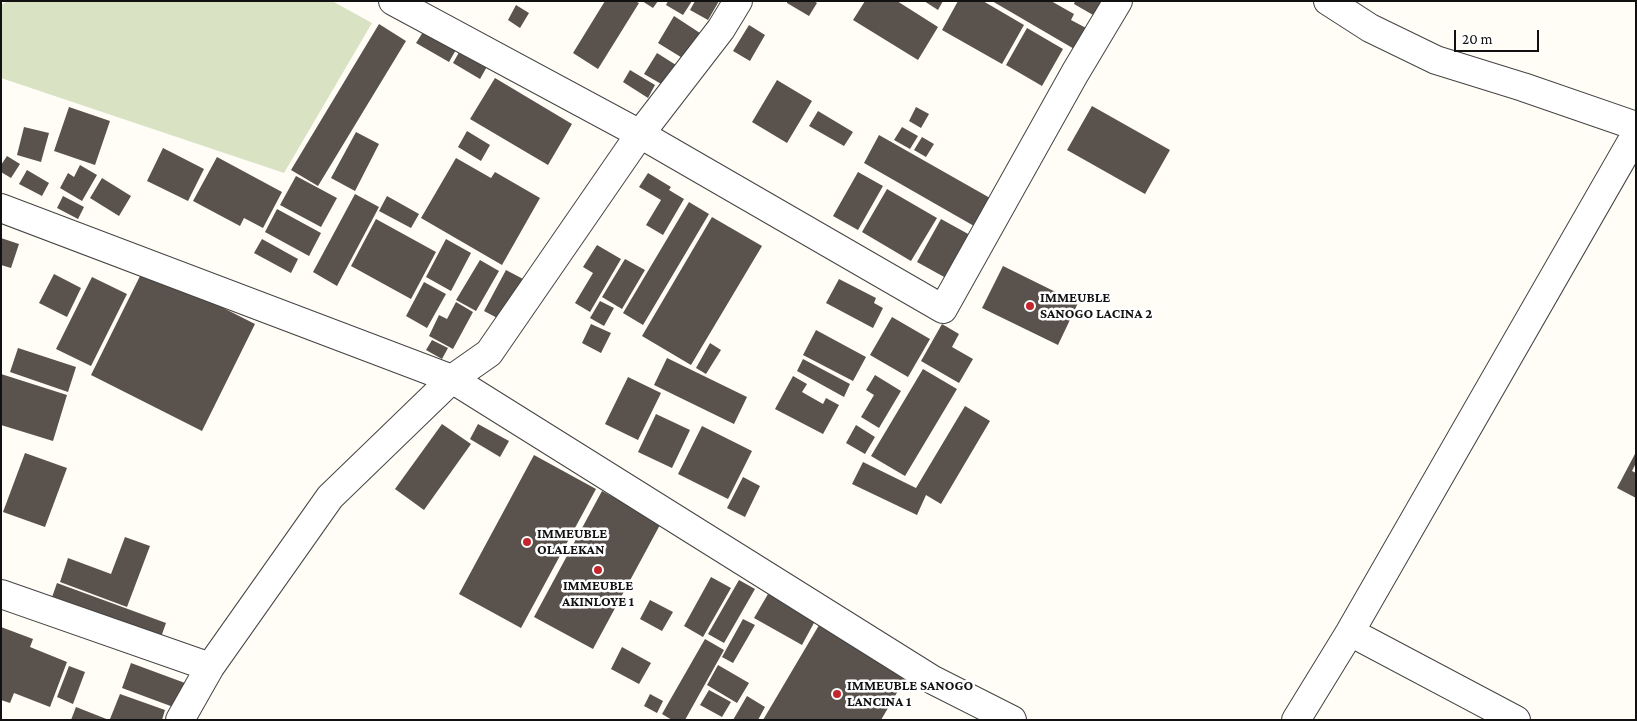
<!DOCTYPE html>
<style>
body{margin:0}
#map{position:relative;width:1637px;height:721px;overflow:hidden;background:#fffdf5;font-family:"Crimson Pro",serif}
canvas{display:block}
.frame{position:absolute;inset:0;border:2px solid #111;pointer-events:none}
.scale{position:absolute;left:1454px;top:30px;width:85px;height:22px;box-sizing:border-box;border:2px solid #111;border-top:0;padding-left:6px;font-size:15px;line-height:18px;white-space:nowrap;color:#111;-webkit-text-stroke:4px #fff;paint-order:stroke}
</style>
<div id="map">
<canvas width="1637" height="721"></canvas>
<div class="frame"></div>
<div class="scale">20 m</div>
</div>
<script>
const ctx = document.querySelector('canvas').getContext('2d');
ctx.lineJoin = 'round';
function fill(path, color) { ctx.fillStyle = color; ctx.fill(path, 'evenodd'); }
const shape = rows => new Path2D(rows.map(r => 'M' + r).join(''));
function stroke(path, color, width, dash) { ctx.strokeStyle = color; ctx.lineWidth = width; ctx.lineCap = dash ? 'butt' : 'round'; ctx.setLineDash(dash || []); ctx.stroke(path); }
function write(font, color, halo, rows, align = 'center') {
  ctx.font = font + ' "Crimson Pro",serif'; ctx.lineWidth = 5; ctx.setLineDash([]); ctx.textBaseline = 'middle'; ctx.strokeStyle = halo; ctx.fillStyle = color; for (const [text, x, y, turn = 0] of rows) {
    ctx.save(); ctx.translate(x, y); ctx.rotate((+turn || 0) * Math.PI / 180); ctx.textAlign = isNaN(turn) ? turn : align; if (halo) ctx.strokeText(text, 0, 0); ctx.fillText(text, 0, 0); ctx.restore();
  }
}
const cemetery = shape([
 [8,1,332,1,372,23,284,173,1,78,1,5]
]);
const building = shape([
 [605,1,635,1,639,3,598,69,573,53],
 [642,1,658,1,653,8],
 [668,1,692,1,683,15,666,5],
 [695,1,719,1,708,20,690,10],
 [787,1,814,1,817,3,809,16,787,3],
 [865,1,897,1,938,27,918,60,853,20],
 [924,1,943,1,938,10],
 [958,1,983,1,1024,25,1002,64,942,30],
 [992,1,1051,1,1074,14,1071,20,1088,29,1076,50],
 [1075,1,1110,1,1100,19,1074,4],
 [516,5,529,13,520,28,508,20],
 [674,16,700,33,684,59,658,43],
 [379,24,406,41,318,186,291,170],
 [749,25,765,35,750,61,733,51],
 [1027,28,1063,49,1042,86,1006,65],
 [425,29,457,48,449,62,416,43],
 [462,47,489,63,480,79,453,63],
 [657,53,676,65,663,85,644,74],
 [630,70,655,85,648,98,623,82],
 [495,78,572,124,548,165,470,119],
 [777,80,812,101,787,143,752,122],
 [1092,106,1170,150,1145,194,1067,150],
 [69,107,110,121,95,165,54,151],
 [916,107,929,114,921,128,909,121],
 [818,111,853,132,844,146,809,126],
 [24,127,49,133,41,162,17,155],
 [902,127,918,136,910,149,894,140],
 [467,131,490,145,481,161,458,147],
 [356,132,379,144,355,191,331,178],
 [879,135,990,198,974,226,864,163],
 [922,137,934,144,926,157,914,150],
 [163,148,204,169,188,201,147,181],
 [7,156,20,164,11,178,1,172,1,165],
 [217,157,282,192,263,228,244,218,240,226,193,201],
 [456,158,491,178,495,172,540,198,502,265,421,218],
 [80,165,97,175,82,201,60,188,68,173,74,177],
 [27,170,49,183,42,196,19,184],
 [858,172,883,186,858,230,833,216],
 [648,173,671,187,669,190,684,199,663,235,646,225,661,200,639,187],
 [296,176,337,198,321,227,280,205],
 [102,178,131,196,119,216,90,198],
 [887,189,937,218,911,261,862,232],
 [355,194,379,207,337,286,313,272],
 [63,196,84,207,78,219,57,208],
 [387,196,419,214,411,228,379,211],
 [689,202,709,214,643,325,623,313],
 [277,209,321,233,309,256,265,232],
 [712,217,762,246,691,365,642,336],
 [376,219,436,252,411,299,351,266],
 [941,219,970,235,946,278,917,262],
 [1,238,19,244,11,268,1,265],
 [262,239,298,259,291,273,254,253],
 [446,239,471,253,451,291,426,277],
 [597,245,621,259,590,312,575,303,593,273,583,267],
 [625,259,645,270,622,309,602,297],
 [480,260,499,271,476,311,456,300],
 [1003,266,1078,303,1058,345,982,308],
 [144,268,255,324,202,431,91,375],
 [506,270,525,280,503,321,484,311],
 [54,274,81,288,67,317,39,303],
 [92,277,127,294,91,366,56,349],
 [839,279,876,298,874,303,883,308,873,328,826,303],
 [424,282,446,294,427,328,406,316],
 [600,301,614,308,604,326,590,318],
 [456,302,473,312,453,349,429,336,439,315,447,319],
 [892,317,930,339,908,377,870,355],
 [591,324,611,333,601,353,582,343],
 [942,324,959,334,952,347,973,359,959,383,921,361],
 [816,330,866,357,853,381,803,355],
 [432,340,448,348,442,359,426,350],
 [710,343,721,350,706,374,696,368],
 [18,348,76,367,68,392,10,372],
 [667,358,747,397,734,424,654,385],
 [803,359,850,384,844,397,797,371],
 [923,369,957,389,905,476,871,456],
 [1,374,67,395,53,441,1,425],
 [875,375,901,391,879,428,861,417,874,395,866,390],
 [793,376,807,384,802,392,823,404,826,398,839,405,823,434,775,409],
 [628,377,661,393,638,440,605,424],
 [965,406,990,421,941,504,926,495,917,515,852,484,863,462,916,488],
 [656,414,690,430,672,468,638,452],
 [442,424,471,444,424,510,395,489],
 [478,424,509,441,500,457,470,439],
 [856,425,875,437,865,454,846,443],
 [702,426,752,451,728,499,678,474],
 [1636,452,1636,463,1632,471,1636,473,1636,498,1617,488],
 [25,453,67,468,45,527,3,512],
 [534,455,596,489,521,628,459,594],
 [743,477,760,486,745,517,727,508],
 [602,491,661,523,593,649,534,617],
 [125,537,150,546,127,607,60,582,68,558,111,574],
 [711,577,731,588,703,637,684,626],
 [739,580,755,589,724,643,708,634],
 [57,583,166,623,160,640,51,600],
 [768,594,815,621,802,645,754,618],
 [650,600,673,612,662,631,640,619],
 [825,615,912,667,881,720,763,720],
 [743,619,755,625,733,663,722,657],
 [1,627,33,639,30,647,67,662,50,707,14,693,10,703,1,700],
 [705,639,724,650,685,720,672,720,662,714],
 [622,647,651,663,639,684,611,669],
 [131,663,185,683,176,708,122,688],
 [718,665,749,683,737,703,707,685],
 [69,666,85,672,73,704,57,697],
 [709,690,731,702,722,717,700,705],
 [120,694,165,710,162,720,110,719],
 [650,694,663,701,657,713,644,706],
 [747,696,765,707,758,720,733,720],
 [76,707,109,720,71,720]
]);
const minor = shape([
 [393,1,640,134,943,309,1075,73,1118,1],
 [1328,1,1370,28,1436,60,1523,87,1636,126],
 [1,208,452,379,933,680,1012,720],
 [1,594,210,667],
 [1350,632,1516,720],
 [180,720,210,667,330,497,452,379,489,353,640,134,721,29,738,1],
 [1296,720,1350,632,1636,134]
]);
const markers = [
 [1030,306,5,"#c4262e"],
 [527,542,5,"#c4262e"],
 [598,570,5,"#c4262e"],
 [837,694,5,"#c4262e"]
];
const poiNames = [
 ["IMMEUBLE",1040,298],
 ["SANOGO LACINA 2",1040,314],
 ["IMMEUBLE",537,534],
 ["OLALEKAN",537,550],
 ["IMMEUBLE",598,586,"center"],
 ["AKINLOYE 1",598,602,"center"],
 ["IMMEUBLE SANOGO",847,686],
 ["LANCINA 1",847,702]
];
fill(cemetery, '#d9e3c4');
fill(building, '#5a524d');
stroke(minor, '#444', 30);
stroke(minor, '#fff', 28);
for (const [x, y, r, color] of markers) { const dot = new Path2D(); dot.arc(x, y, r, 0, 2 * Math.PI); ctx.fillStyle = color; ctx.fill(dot); stroke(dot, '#fff', 2); }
write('bold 14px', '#111', '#fff', poiNames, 'left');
</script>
